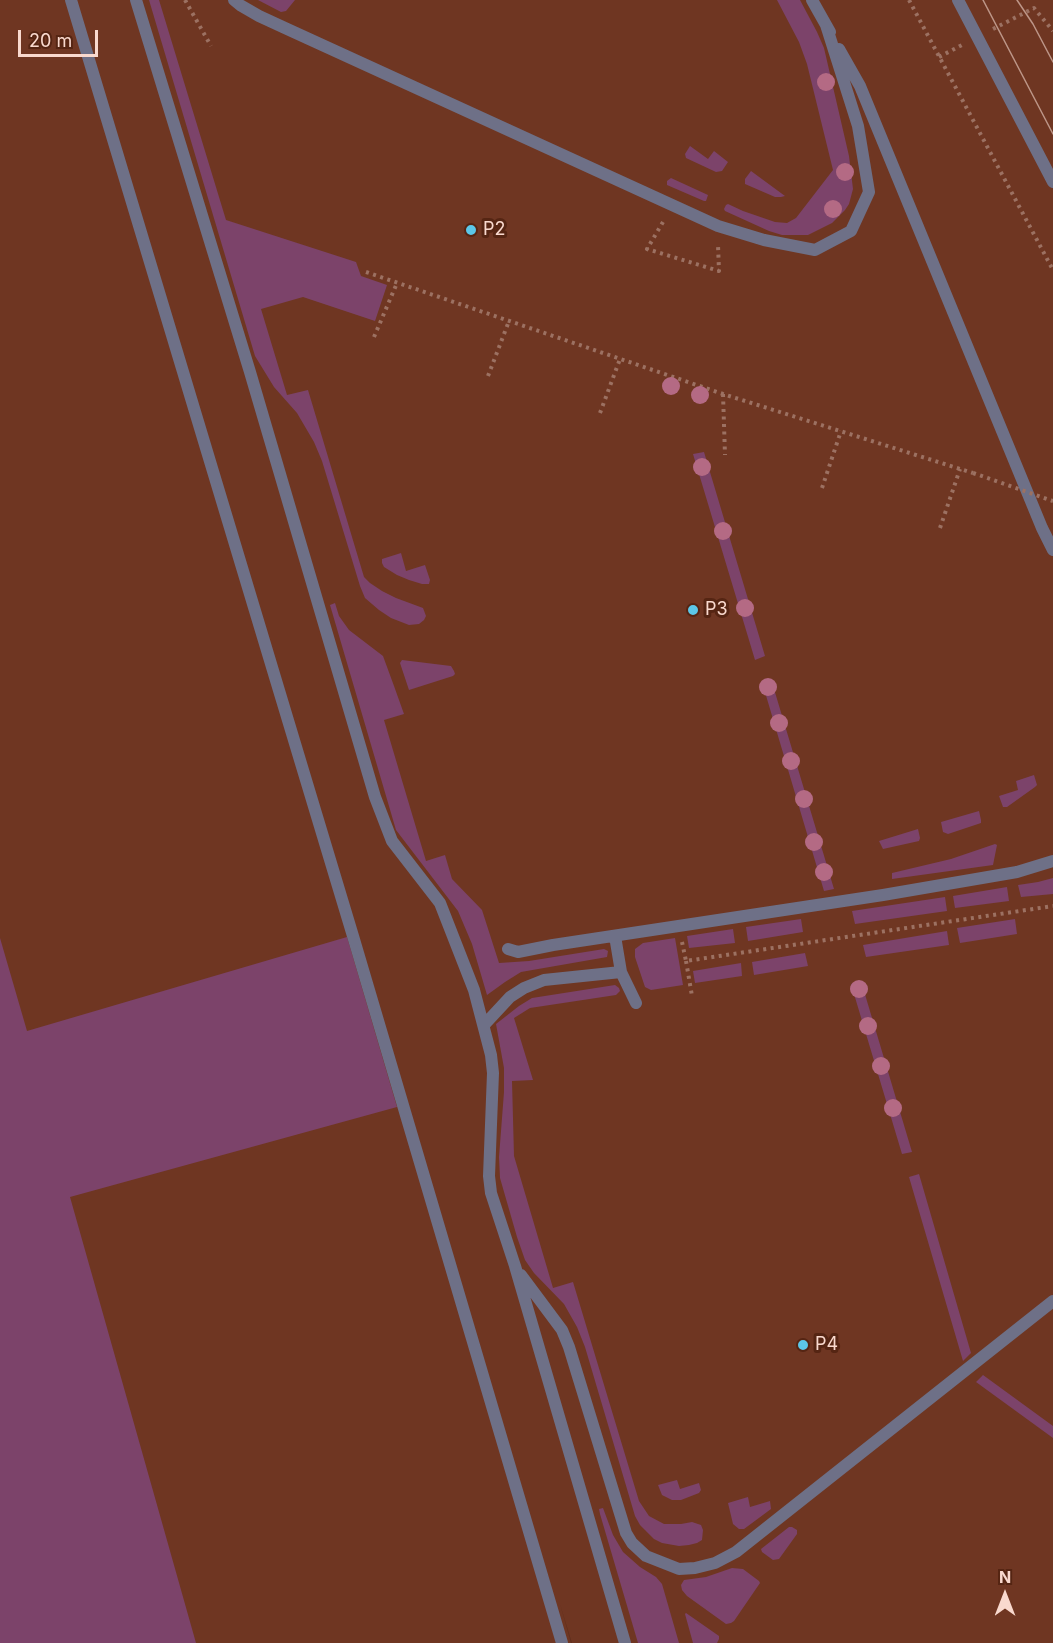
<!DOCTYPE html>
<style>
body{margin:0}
#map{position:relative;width:1053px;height:1643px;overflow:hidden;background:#612f1d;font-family:Inter,sans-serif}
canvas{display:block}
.north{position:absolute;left:975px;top:1565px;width:60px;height:60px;-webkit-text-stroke:4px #552513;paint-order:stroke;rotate:0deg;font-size:16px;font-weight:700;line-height:24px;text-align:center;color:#f9d9ce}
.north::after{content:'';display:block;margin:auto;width:21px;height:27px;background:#f9d9ce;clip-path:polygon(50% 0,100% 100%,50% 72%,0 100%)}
.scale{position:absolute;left:18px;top:30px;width:80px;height:27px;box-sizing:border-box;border:3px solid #f9d9ce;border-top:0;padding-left:8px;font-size:18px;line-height:21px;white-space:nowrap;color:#f9d9ce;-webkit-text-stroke:4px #552513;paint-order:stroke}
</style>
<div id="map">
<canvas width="1053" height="1643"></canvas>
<div class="north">N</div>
<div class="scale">20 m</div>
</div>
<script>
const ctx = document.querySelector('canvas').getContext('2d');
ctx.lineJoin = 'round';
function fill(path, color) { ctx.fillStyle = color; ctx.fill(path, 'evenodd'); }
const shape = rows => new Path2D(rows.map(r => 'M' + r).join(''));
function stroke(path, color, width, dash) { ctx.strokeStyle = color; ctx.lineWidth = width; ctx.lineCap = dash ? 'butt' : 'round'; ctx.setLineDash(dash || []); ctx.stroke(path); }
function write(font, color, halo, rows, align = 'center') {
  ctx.font = font + ' Inter,sans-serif'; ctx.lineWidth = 6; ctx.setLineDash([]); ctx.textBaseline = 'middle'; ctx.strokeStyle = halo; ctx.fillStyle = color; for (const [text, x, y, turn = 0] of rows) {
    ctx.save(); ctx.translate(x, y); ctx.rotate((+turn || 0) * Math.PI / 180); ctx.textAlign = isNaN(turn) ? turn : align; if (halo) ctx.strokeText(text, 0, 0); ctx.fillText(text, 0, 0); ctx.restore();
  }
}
const built = shape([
 [0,0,1053,0,1053,1643,572,1643,560,1604,571,1643,0,1643]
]);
const green = shape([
 [149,0,159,0,226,220,356,262,361,276,387,285,375,321,303,297,261,309,287,395,308,390,364,577,370,583,382,591,396,598,423,608,426,616,424,620,419,624,409,625,391,618,379,610,365,598,360,586,322,461,314,442,297,413,274,387,255,356],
 [258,0,295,0,286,11,281,12],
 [777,0,800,0,817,32,824,48,849,156,853,189,849,204,845,210,832,223,808,235,782,235,769,231,725,211,724,209,726,205,728,204,743,211,775,222,787,223,796,218,833,170,807,64,799,42],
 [690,146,708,159,714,151,728,162,722,171,716,172,686,158,685,154],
 [751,171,785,196,781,197,775,197,745,184,745,179],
 [671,178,708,195,706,201,704,201,667,185,667,181],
 [704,452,765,656,755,660,693,454],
 [401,553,406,571,425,565,430,580,429,584,422,584,409,580,397,575,384,567,382,563,382,559],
 [335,603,339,616,349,630,383,656,394,686,404,714,384,720,426,861,445,855,452,879,482,910,499,963,529,961,604,949,608,951,607,957,521,972,505,982,487,995,472,944,458,911,396,830,330,605],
 [402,660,451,666,454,671,455,674,453,676,409,690,400,663],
 [771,679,834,889,824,891,762,682],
 [1034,775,1037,785,1035,787,1007,807,1003,807,999,796,1018,790,1016,781],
 [979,811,981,820,981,823,948,834,943,832,941,822],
 [918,829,920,838,919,841,883,849,879,841],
 [995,844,997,845,993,865,892,879,892,873,951,859],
 [1053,878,1053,894,1021,897,1018,885,1038,882],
 [1007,887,1009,901,955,908,953,896],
 [945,897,947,911,855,924,852,911],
 [801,919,803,932,748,941,746,927],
 [1015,919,1017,934,960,943,957,928],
 [733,929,735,943,689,948,687,936],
 [947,931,949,945,866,957,863,945],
 [347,937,397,1107,70,1197,196,1643,0,1643,0,938,27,1031],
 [675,938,683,985,651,990,645,987,635,957,635,949,643,943],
 [805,953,808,966,754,975,752,962],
 [741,963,742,976,695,983,693,971],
 [861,981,912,1152,902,1154,851,984],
 [615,985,619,988,620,991,616,995,530,1008,514,1018,533,1080,512,1081,514,1156,553,1288,573,1282,639,1501,649,1516,664,1524,681,1524,692,1522,701,1525,703,1530,702,1540,697,1543,689,1545,679,1546,662,1543,654,1539,640,1525,635,1516,585,1347,577,1327,564,1304,534,1273,525,1260,517,1237,500,1178,499,1157,504,1092,504,1068,496,1024,519,1006,532,998],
 [919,1174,971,1353,963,1361,909,1177],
 [983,1375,1053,1426,1053,1438,976,1382],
 [677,1480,680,1489,699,1483,701,1490,699,1493,681,1500,672,1500,662,1495,658,1485],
 [748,1497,750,1507,770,1501,771,1509,744,1529,739,1529,733,1524,728,1503],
 [603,1508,613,1535,623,1552,640,1567,656,1577,662,1584,679,1643,638,1643,600,1514,599,1509],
 [789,1527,792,1527,797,1530,797,1534,779,1559,773,1560,762,1552,761,1549],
 [732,1568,743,1569,759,1581,760,1583,734,1621,731,1623,726,1624,687,1596,682,1590,681,1585,684,1580,706,1577],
 [686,1613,719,1636,719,1639,717,1643,693,1643,685,1614]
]);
const path = shape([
 [185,0,211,46],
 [909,0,1053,270],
 [993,29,1034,8,1053,31],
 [939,57,962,45],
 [663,222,647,249,719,271,718,245],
 [366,272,723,394,973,473],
 [374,337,397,283],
 [488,376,509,321],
 [723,394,725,455],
 [600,413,620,359],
 [822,488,841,431],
 [940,528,960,469],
 [682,942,686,961,1053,906],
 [686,961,692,996]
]);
const service = shape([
 [71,0,353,936,562,1643],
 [136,0,250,372,375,797,392,841,440,903,474,990,491,1055,493,1073,489,1176,491,1193,515,1266,625,1643],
 [234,0,240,5,259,16,285,28,718,226,764,240,815,250,851,231,869,192,858,126,826,25],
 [812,0,830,32],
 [958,0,1053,182],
 [839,49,860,86,1042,528,1053,550],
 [508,949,518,952,553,945,883,895,1017,872,1053,861],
 [621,972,636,1003],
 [484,1025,510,997,524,988,544,980,621,972,615,936],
 [521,1275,562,1330,569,1347,626,1533,632,1543,646,1556,679,1569,695,1568,715,1563,736,1552,1053,1301]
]);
const tram = shape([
 [983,0,1053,134],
 [1017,0,1033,24,1053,62]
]);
const pathBridge = shape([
 [973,473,1053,501]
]);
const trees = [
 [826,82],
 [845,172],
 [833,209],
 [671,386],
 [700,395],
 [702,467],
 [723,531],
 [745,608],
 [768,687],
 [779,723],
 [791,761],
 [804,799],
 [814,842],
 [824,872],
 [859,989],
 [868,1026],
 [881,1066],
 [893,1108]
];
const markers = [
 [471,230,6,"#5cc7e8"],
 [693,610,6,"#5cc7e8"],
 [803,1345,6,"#5cc7e8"]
];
const poiNames = [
 ["P2",483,230],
 ["P3",705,610],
 ["P4",815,1345]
];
fill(built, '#6f3622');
fill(green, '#7c436a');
stroke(path, '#9c7162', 4, [3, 4.5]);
stroke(service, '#6e7087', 12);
stroke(tram, '#bd9688', 1.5);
stroke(pathBridge, '#9c7162', 4, [3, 4.5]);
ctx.fillStyle = '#b46a84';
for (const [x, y] of trees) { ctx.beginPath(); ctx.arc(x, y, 9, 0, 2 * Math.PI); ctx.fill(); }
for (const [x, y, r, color] of markers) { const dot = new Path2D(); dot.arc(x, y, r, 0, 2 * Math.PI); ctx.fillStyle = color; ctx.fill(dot); stroke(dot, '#552513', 2); }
write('18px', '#f9d9ce', '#552513', poiNames, 'left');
</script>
